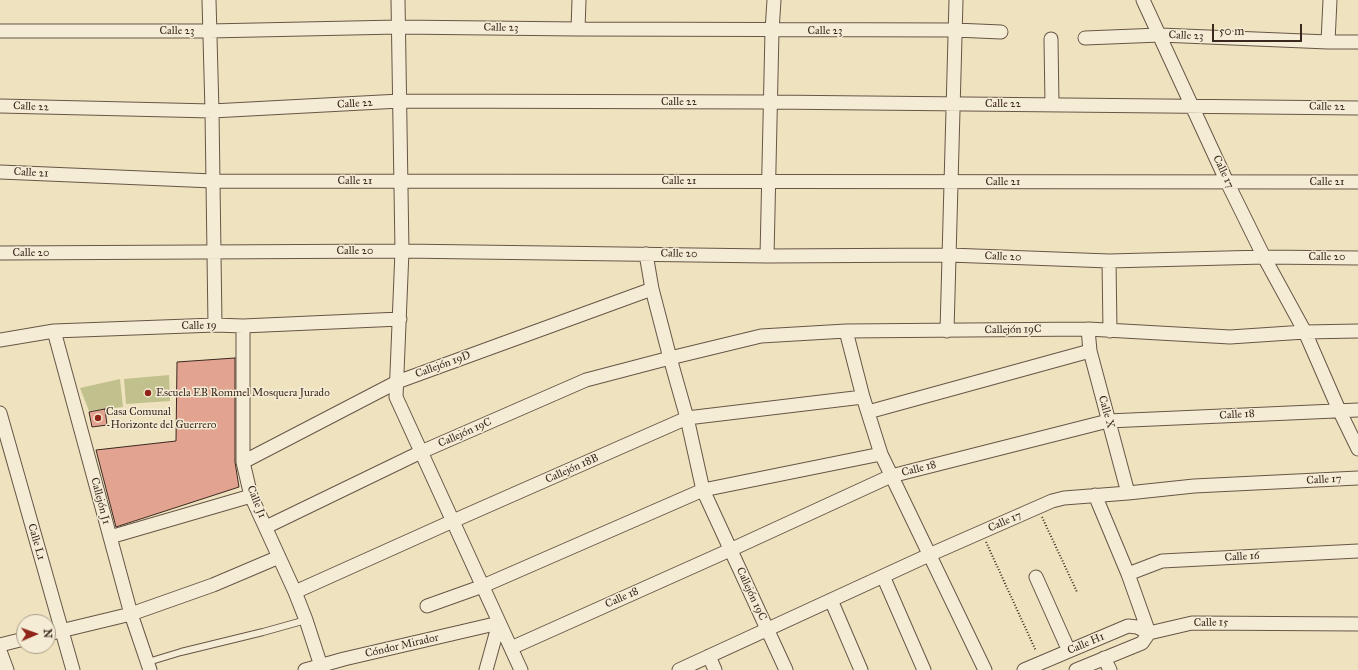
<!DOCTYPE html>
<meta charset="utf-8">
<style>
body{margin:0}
#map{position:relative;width:1358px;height:670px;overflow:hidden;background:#efe2be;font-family:"IM FELL Great Primer",serif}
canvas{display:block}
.north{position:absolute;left:16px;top:614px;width:40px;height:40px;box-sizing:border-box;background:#f5ecd5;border:1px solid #aa9e8c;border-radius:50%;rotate:88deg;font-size:11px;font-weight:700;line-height:16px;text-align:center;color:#3a281f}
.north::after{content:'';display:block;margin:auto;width:14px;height:18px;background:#8f2418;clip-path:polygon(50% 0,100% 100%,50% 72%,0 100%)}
.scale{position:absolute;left:1212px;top:24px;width:90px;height:18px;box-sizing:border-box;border:2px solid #3a281f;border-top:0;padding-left:5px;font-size:12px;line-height:14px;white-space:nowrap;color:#3a281f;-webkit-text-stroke:3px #f5ecd5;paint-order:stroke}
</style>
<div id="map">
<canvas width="1358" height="670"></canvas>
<div class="north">N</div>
<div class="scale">50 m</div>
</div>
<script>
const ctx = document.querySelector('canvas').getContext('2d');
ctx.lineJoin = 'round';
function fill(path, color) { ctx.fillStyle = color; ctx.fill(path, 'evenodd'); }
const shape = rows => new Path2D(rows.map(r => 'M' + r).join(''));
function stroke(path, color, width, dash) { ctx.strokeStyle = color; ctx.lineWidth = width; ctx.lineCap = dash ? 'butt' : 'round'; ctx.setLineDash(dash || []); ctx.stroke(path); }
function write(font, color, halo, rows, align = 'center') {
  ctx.font = font + ' "IM FELL Great Primer",serif'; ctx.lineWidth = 3; ctx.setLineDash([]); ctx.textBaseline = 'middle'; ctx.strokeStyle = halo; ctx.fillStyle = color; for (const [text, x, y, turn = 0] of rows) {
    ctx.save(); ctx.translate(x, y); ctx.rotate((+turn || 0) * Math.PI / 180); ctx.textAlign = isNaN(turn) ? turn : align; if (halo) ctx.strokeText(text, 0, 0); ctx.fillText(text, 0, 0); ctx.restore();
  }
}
const green = shape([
 [169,375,170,401,126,404,124,379],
 [120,379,123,407,89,411,80,388]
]);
const building = shape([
 [235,358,235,462,239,487,116,527,96,450,176,441,177,362,235,358],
 [105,409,107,425,92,427,89,412,105,409]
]);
const path = shape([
 [1042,517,1077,592],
 [986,542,1036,651]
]);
const lane = shape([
 [148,662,181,652,263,632,306,620]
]);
const street = shape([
 [209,0,212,111,215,325],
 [398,0,402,251,396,397,521,670],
 [1143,0,1227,182,1264,257,1305,332,1339,410,1358,449],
 [578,29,579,0],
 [0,31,209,31,398,27,578,29,955,30,1001,32],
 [1085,38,1160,35,1328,42,1358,42],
 [1051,39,1052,104],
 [1328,42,1330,0],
 [0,106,212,111,400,101,770,102,1358,108],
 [0,172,213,181,1358,182],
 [0,253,402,251,767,256,949,255,1109,261,1264,257,1358,258],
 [646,254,652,289,670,358,761,336,846,331,1088,329,1230,337,1305,332,1358,331],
 [767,256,772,31,774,0],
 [1109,261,1110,331],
 [243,326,243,462,251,496,295,592,306,620,321,666],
 [1088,329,1090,351,1128,493],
 [54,331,131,614,150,670],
 [846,331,863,397,881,454,985,670],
 [947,331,956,0],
 [0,340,54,331,215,325,243,326,400,319],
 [868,412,1090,351],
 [0,413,73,670],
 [243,462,397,382,652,289],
 [1095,495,1128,574,1149,633],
 [266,527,421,452,586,380,670,358,687,418,703,490,786,670],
 [110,537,251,496],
 [1128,574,1162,561,1358,551],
 [883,576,924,670],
 [1036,577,1069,651],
 [295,592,453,521,687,418,863,397],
 [831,600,861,670],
 [427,606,483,586,703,490,881,454],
 [48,634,131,614,213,585,279,557],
 [0,645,24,639],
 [511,648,730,550,891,476,1108,421,1358,410],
 [0,651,7,670],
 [709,656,715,670],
 [1104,658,1110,670],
 [305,670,344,659,499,623,486,670],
 [679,670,929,555,1052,501,1064,498,1128,493,1194,486,1358,478],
 [1024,670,1128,626,1137,627,1149,633],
 [1076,670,1142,643,1149,633,1192,623,1358,624]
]);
const markers = [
 [148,393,4,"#8f2418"],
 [98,418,4,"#8f2418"]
];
const streetNames = [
 ["Calle 23",501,28,1],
 ["Calle 23",177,31],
 ["Calle 23",825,31],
 ["Calle 23",1186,36,2],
 ["Calle 22",679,102],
 ["Calle 22",355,104,-3],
 ["Calle 22",1003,104],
 ["Calle 22",31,107,2],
 ["Calle 22",1327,107,1],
 ["Calle 17",1223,172,65],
 ["Calle 21",31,173,3],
 ["Calle 21",355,181],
 ["Calle 21",679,181],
 ["Calle 21",1003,182],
 ["Calle 21",1327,182],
 ["Calle 20",355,251],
 ["Calle 20",31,253],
 ["Calle 20",679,254,1],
 ["Calle 20",1003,257,2],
 ["Calle 20",1327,257],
 ["Calle 19",199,326,-1],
 ["Callejón 19C",1013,330,-1],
 ["Callejón 19D",443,365,-20],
 ["Calle X",1106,412,74],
 ["Calle 18",1237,415,-3],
 ["Callejón 19C",465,433,-24],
 ["Callejón 18B",572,469,-24],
 ["Calle 18",919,469,-14],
 ["Calle 17",1324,480,-3],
 ["Callejón J1",100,501,75],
 ["Calle J1",256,502,68],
 ["Calle 17",1005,522,-24],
 ["Calle L1",36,542,74],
 ["Calle 16",1242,557,-3],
 ["Callejón 19C",751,594,65],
 ["Calle 18",622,598,-24],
 ["Calle 15",1211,623,-1],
 ["Calle H1",1086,644,-23],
 ["Cóndor Mirador",402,646,-13]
];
const poiNames = [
 ["Escuela EB Rommel Mosquera Jurado",156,393],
 ["Casa Comunal",106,412],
 ["-Horizonte del Guerrero",106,425]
];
fill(green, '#c0c18d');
fill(building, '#e2a491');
stroke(building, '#3a281f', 1);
stroke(lane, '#675647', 8);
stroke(street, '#675647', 15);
stroke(path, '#3a281f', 2, [1, 2]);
stroke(lane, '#f5ecd5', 6);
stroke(street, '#f5ecd5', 13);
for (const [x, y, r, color] of markers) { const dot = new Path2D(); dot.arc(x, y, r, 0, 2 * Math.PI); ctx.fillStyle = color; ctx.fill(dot); stroke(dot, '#f5ecd5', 1.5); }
write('11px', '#3a281f', '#f5ecd5', streetNames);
write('11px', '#3a281f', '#f5ecd5', poiNames, 'left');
</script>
